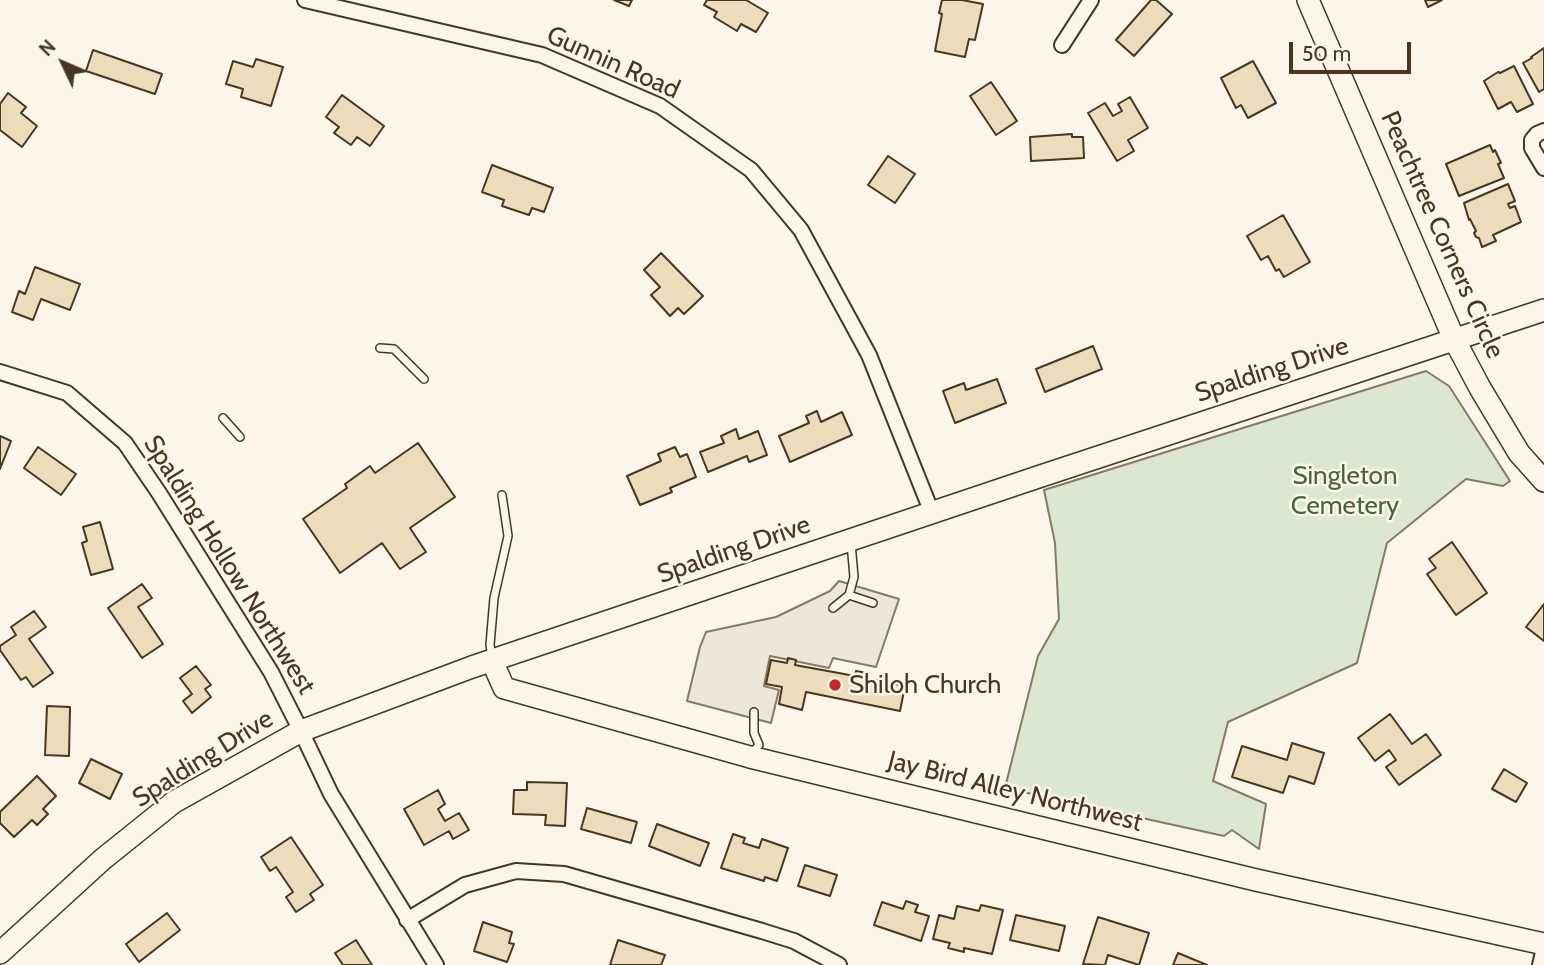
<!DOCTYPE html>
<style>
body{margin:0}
#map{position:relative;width:1544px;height:965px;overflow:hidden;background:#fbf6e9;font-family:Cabin,sans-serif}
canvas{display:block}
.north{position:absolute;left:28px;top:28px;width:70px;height:70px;-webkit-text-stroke:5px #fbf6e9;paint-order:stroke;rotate:314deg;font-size:19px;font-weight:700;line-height:28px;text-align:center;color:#4a3520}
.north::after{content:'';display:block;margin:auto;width:24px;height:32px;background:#4a3520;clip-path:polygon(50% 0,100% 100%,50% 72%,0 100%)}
.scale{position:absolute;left:1289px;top:42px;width:122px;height:32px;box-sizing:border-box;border:4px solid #4a3520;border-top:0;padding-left:9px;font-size:21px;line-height:24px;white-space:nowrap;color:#4a3520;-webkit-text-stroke:5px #fbf6e9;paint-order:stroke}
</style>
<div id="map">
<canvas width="1544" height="965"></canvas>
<div class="north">N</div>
<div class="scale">50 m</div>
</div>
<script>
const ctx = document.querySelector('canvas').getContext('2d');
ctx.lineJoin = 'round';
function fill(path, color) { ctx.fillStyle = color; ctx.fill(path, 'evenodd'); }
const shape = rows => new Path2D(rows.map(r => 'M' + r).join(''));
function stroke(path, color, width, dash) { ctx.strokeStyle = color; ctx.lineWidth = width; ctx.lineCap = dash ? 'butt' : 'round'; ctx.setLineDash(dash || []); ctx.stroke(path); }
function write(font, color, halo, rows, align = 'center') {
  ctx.font = font + ' Cabin,sans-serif'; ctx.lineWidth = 5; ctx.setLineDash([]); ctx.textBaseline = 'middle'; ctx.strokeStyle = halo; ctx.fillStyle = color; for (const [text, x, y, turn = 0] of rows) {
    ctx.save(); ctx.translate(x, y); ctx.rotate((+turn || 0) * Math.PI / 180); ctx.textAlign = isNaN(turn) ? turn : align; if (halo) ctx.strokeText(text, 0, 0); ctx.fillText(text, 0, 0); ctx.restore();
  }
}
const green = shape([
 [1426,371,1449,386,1510,481,1503,486,1466,479,1387,543,1357,663,1228,722,1213,781,1266,804,1259,849,1232,830,1224,836,1005,788,1038,656,1059,619,1055,543,1044,490,1426,371]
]);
const parking = shape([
 [839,581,899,599,876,667,833,658,829,668,770,656,764,686,779,690,771,723,687,701,700,647,706,632,776,617,830,591,839,581]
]);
const building = shape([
 [614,0,632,0,629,6,614,0],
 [707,0,746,0,768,13,756,32,741,24,737,31,714,17,717,12,704,5,707,0],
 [942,0,962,0,983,4,975,40,969,39,965,57,935,51,942,14,939,13,942,0],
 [1151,0,1156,0,1172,14,1134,56,1116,40,1151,0],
 [1425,0,1442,0,1428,7,1425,0],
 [1544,48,1544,89,1539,92,1523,63,1532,58,1531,57,1544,48],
 [93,50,162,74,155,94,86,71,93,50],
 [256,59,283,67,271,106,241,97,243,89,226,84,233,61,253,67,256,59],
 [1253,61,1276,103,1248,118,1241,105,1236,108,1221,78,1253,61],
 [1514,66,1533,104,1517,112,1511,102,1498,109,1484,81,1498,72,1500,73,1514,66],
 [991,82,1017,121,996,135,970,96,991,82],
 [8,93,26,107,21,113,37,126,22,147,0,130,0,104,8,93],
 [342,95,384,126,370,146,357,137,351,145,334,133,339,127,326,117,342,95],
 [1130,97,1148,128,1128,140,1134,151,1117,161,1088,113,1105,103,1113,116,1122,111,1118,104,1130,97],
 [1072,134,1072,137,1083,137,1084,158,1031,161,1030,137,1072,134],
 [1490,145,1493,152,1495,150,1501,163,1498,164,1504,178,1459,196,1446,164,1490,145],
 [888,156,915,174,895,203,868,185,888,156],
 [492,165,553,188,544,212,532,208,529,215,502,206,504,200,482,192,492,165],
 [1508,184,1515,201,1508,204,1510,208,1515,206,1521,222,1493,235,1496,241,1482,247,1479,238,1476,237,1474,233,1476,231,1470,219,1469,220,1464,203,1508,184],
 [1283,215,1310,262,1284,277,1279,269,1276,271,1268,256,1261,260,1247,236,1283,215],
 [661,253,703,296,684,314,678,308,670,316,651,295,660,287,644,270,661,253],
 [35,267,80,284,70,310,41,299,33,320,12,312,19,291,25,294,35,267],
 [1093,346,1102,369,1045,392,1036,369,1093,346],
 [997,379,1006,403,955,423,943,391,964,383,966,390,997,379],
 [817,411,821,422,842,412,852,435,790,462,779,436,809,423,806,416,817,411],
 [736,429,739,439,758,431,767,455,749,462,747,456,708,472,700,452,724,443,721,436,736,429],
 [0,436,11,441,0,469,0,436],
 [418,443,455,497,410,528,426,552,400,569,382,543,340,573,303,519,347,488,345,484,370,466,375,473,418,443],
 [38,447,76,474,61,495,24,468,38,447],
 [675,447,680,457,687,454,696,477,670,488,672,492,640,505,627,476,661,461,658,454,675,447],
 [100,522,113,569,91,575,82,543,87,541,83,527,100,522],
 [1452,542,1487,593,1456,615,1427,574,1436,568,1429,559,1452,542],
 [142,584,152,598,138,607,163,644,142,658,108,608,142,584],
 [1544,604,1544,641,1526,627,1544,604],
 [34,611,46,627,29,639,53,673,33,687,26,677,21,680,0,650,0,646,16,635,11,627,34,611],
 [788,658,796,660,795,665,855,676,856,671,867,673,866,678,905,686,900,711,806,692,802,710,779,704,782,687,766,684,771,660,787,663,788,658],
 [196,666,211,685,205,689,211,697,192,713,183,701,192,694,180,678,196,666],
 [47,706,70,707,69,756,45,755,47,706],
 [1390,714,1412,744,1426,734,1441,755,1399,785,1386,767,1396,760,1389,750,1375,761,1358,738,1390,714],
 [1292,743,1324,753,1314,784,1289,776,1283,793,1232,777,1242,746,1287,760,1292,743],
 [91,759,122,774,110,799,79,783,91,759],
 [1504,769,1527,783,1516,802,1492,789,1504,769],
 [37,776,56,796,43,809,48,814,37,825,32,820,14,837,0,823,0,812,37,776],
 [527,782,567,783,565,826,545,825,546,815,513,814,514,790,527,790,527,782],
 [438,790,445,804,438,809,445,821,459,813,469,830,453,839,449,831,424,845,404,809,438,790],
 [587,808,637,822,631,843,581,829,587,808],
 [657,824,709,843,700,866,649,846,657,824],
 [733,834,745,838,743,843,759,848,762,839,788,848,777,881,765,877,764,881,721,868,733,834],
 [291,837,323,885,310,894,314,900,296,912,286,897,293,892,276,867,270,871,261,857,291,837],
 [805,865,837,875,830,896,798,886,805,865],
 [906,901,918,905,915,912,929,916,921,941,874,925,882,902,903,909,906,901],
 [981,905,1003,910,992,954,964,948,964,952,948,948,950,943,933,939,939,915,954,919,957,906,979,911,981,905],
 [167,913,180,930,139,962,126,944,167,913],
 [1016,915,1065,926,1059,951,1010,940,1016,915],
 [1098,917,1149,933,1139,965,1108,955,1105,965,1083,964,1098,917],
 [483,922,512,932,509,943,514,944,507,962,474,951,483,922],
 [356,940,372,965,343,965,335,953,356,940],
 [618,940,665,955,661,965,610,965,618,940],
 [1178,953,1207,965,1173,965,1178,953]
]);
const lane = shape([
 [380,348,394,349,424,379],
 [223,418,240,437],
 [849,595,873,603],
 [833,608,849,595,854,577,851,543],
 [492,657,490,645,494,598,508,536,502,495],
 [752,753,759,745,754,733,754,712]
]);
const street = shape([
 [305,0,542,55,660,106,751,170,801,230,869,355,932,513],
 [1062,45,1091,0],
 [1544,131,1537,134,1532,140,1532,148,1544,168],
 [0,372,67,393,125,443,159,493,271,672,301,731,331,794,436,965],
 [407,920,465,885,516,871,564,874,762,931,794,941,839,965],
 [1540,965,1544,948]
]);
const secondary = shape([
 [1308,0,1454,339,1480,388,1519,453,1544,481],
 [492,661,504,688,750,757,1256,880,1544,944],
 [0,953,103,859,174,802,301,731,472,667,1041,476,1544,310]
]);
const markers = [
 [835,685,7,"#c62828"]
];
const streetNames = [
 ["Gunnin Road",613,63,24],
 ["Peachtree Corners Circle",1442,235,66],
 ["Spalding Drive",1272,370,-18],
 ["Spalding Drive",734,550,-19],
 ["Spalding Hollow Northwest",229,565,58],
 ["Spalding Drive",203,759,-32],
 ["Jay Bird Alley Northwest",1015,792,14]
];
const parkNames = [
 ["Singleton",1345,476],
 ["Cemetery",1345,506]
];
const poiNames = [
 ["Shiloh Church",849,685]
];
fill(green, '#dce7d0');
stroke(green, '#887966', 2);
fill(parking, '#ede7d9');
stroke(parking, '#887966', 2);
fill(building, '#ecdcbc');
stroke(building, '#4a3520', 2);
stroke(lane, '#4a3520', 10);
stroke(street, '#4a3520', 18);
stroke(secondary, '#4a3520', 24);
stroke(lane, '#fbf6e9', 7);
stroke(street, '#fbf6e9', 14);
stroke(secondary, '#fbf6e9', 21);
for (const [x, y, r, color] of markers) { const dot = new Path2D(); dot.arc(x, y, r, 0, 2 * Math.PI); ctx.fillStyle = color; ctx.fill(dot); stroke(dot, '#fbf6e9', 2.5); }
write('26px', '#4a3520', '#fbf6e9', streetNames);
write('26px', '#436837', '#fbf6e9', parkNames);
write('26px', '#4a3520', '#fbf6e9', poiNames, 'left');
</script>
